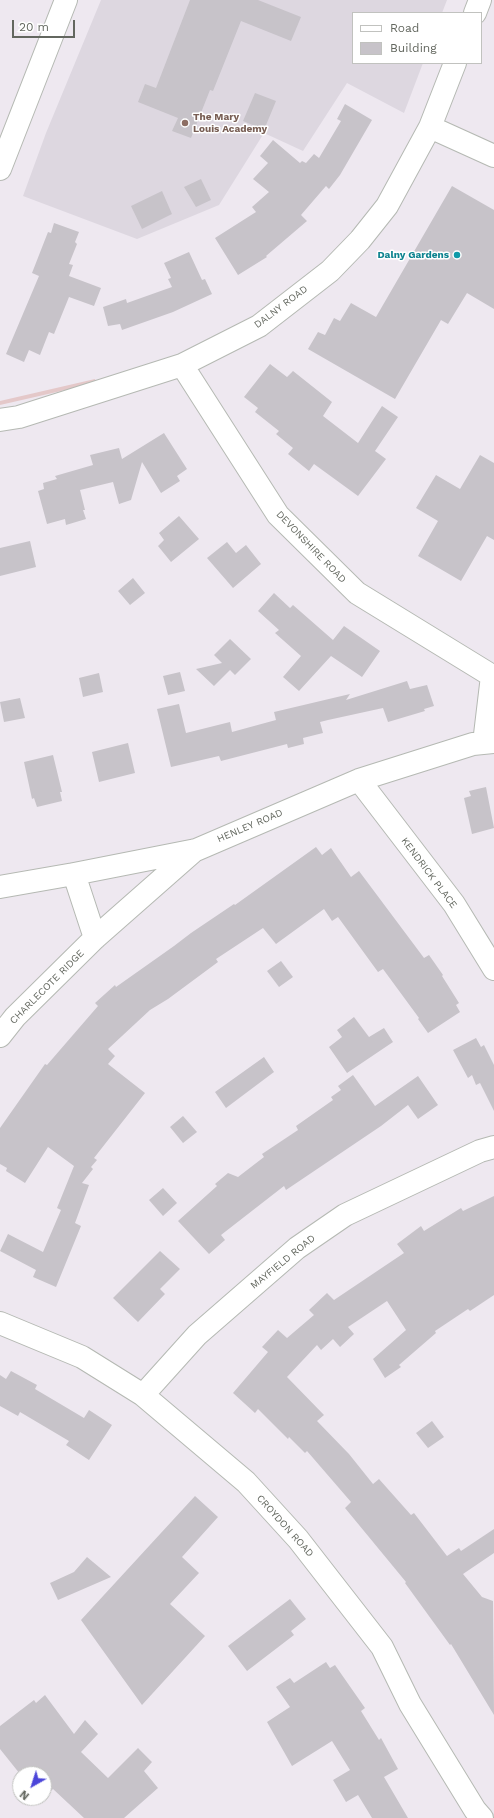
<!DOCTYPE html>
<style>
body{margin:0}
#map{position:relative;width:494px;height:1818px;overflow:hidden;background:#eee8f0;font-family:"Work Sans",sans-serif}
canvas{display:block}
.legend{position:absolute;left:352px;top:12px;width:130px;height:52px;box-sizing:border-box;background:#fff;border:1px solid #c1c2bf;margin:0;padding:5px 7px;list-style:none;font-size:12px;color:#63675f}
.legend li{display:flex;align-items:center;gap:8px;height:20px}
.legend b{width:20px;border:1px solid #c1c2bf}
.north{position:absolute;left:12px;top:1766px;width:40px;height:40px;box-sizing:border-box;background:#fff;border:1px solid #c1c2bf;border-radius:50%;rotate:219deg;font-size:11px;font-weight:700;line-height:16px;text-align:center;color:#63675f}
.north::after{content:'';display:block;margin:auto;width:14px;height:18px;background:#4b45d9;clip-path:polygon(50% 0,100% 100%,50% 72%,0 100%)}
.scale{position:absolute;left:12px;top:20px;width:63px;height:18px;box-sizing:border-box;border:2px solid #63675f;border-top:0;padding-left:5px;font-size:12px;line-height:14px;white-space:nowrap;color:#63675f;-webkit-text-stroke:3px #fff;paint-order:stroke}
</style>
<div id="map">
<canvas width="494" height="1818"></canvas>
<ul class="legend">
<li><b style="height:5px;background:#fff"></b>Road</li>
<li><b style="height:11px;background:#c7c3c9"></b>Building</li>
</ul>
<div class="north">N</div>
<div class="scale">20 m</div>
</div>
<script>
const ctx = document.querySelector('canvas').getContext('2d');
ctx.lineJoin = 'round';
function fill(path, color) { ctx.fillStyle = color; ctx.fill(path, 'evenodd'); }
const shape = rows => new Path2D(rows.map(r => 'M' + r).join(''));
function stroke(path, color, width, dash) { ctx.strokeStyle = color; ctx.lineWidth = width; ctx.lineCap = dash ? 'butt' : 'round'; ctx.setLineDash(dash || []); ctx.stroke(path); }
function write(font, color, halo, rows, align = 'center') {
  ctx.font = font + ' "Work Sans",sans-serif'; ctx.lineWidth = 3; ctx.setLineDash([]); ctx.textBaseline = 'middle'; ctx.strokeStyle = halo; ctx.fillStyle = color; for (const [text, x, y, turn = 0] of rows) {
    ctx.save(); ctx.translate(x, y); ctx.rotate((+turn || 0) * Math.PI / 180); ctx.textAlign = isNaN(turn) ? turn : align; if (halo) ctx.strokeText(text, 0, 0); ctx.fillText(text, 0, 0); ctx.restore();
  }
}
const education = shape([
 [101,0,447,0,442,13,353,13,353,63,423,63,404,113,347,83,303,151,264,133,219,205,137,239,23,196,46,133]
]);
const green = shape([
 [95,379,96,383,0,405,0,401]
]);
const building = shape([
 [190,0,258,0,301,17,291,41,241,21,213,91,210,90,191,138,172,131,178,118,138,102,145,84,156,88],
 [255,93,276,101,264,130,243,121],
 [345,104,372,120,340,175,329,189,326,186,301,215,307,221,266,256,267,257,238,275,215,238,256,212,252,207,269,192,253,179,268,163,260,156,273,140,300,163,302,161,306,163,314,154,319,158,341,121,337,119],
 [201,179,211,200,196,207,184,187],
 [452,186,494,210,494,309,467,293,448,324,441,320,395,399,308,349,318,332,325,335,334,318,340,321,351,303,376,317],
 [162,191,172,214,142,229,131,206],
 [54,223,79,232,75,242,77,244,69,264,73,265,69,276,101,288,94,306,69,297,54,334,49,332,40,355,29,350,24,362,6,354,39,276,32,273,48,232,51,233],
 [189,252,202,280,205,279,212,294,173,312,122,330,120,324,108,326,103,307,126,299,127,303,172,287,168,279,171,278,164,263],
 [270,364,287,377,293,371,332,402,323,416,358,443,382,406,398,417,375,451,386,459,358,496,314,464,309,471,288,454,293,448,276,434,279,431,255,412,258,408,244,397],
 [164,433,187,469,177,476,180,481,161,493,142,462,131,500,119,504,113,482,80,490,85,510,83,510,86,519,66,525,65,519,47,524,38,491,44,489,43,483,57,479,55,476,93,465,90,455,119,448,122,459],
 [480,455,494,463,494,540,487,536,461,581,418,556,438,521,416,508,436,475,460,489],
 [179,516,199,539,171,562,158,546,164,540,159,533],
 [30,541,36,567,0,576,0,548],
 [227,542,236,553,246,545,261,564,233,588,207,558],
 [133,578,145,593,130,605,118,591],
 [274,593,290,608,293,605,333,640,344,626,380,651,362,677,331,656,299,691,283,677,301,656,275,633,279,630,258,611],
 [230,639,251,659,235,675,230,670,214,686,196,669,222,663,214,655],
 [180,672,185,691,168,695,163,676],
 [99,673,103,692,83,697,79,678],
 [407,681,410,689,427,685,434,706,424,709,425,711,388,722,383,708,328,720,320,722,323,733,303,738,304,744,288,748,287,744,221,761,219,756,171,767,157,709,179,704,186,733,230,722,232,732,276,720,274,712,350,694,346,700],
 [20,698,25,718,4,722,0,702],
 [128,743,135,773,99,782,92,752],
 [53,755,62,792,60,792,62,801,37,807,34,798,32,799,24,762],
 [486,787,494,828,472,834,464,798,471,796,469,791],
 [316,847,322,855,331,848,351,877,359,871,424,958,429,955,443,975,442,976,459,1003,456,1005,460,1012,428,1033,418,1019,419,1018,383,969,378,972,338,917,332,921,324,909,276,944,263,928,216,959,218,962,168,999,150,1010,108,1049,115,1056,108,1064,145,1093,94,1158,97,1160,91,1167,93,1169,82,1183,89,1185,75,1223,81,1226,56,1287,33,1277,36,1270,0,1251,8,1234,43,1252,61,1210,57,1208,74,1166,48,1147,25,1183,6,1171,7,1168,0,1164,0,1128,45,1064,47,1065,98,1006,95,1003,115,985,116,987,174,946,191,933,234,904,235,905],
 [281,961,293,977,279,987,267,971],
 [354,1017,369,1037,384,1028,393,1042,347,1073,329,1047,342,1037,337,1030],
 [476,1038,481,1047,484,1045,494,1065,494,1111,480,1083,476,1085,472,1075,468,1078,453,1050],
 [264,1057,274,1072,226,1108,215,1092],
 [353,1075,375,1106,418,1076,438,1105,418,1119,408,1105,381,1126,286,1190,284,1186,221,1235,225,1240,209,1254,178,1221,217,1186,215,1184,228,1173,238,1177,264,1157,262,1154,298,1130,296,1126,333,1100,331,1097,341,1090,338,1086],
 [183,1116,197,1132,183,1143,170,1127],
 [163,1188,177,1203,163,1216,149,1200],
 [494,1196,494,1295,470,1311,468,1309,435,1331,436,1333,399,1365,401,1367,385,1378,373,1359,406,1330,387,1301,348,1327,354,1334,340,1347,333,1339,321,1350,317,1345,287,1377,324,1415,317,1421,349,1454,373,1484,379,1479,411,1515,414,1513,447,1556,459,1548,461,1551,494,1529,494,1553,463,1574,482,1597,493,1601,494,1715,451,1644,450,1645,405,1583,406,1582,345,1508,351,1502,307,1451,305,1453,289,1437,288,1439,258,1409,255,1413,233,1393,268,1352,262,1347,278,1330,287,1338,314,1315,309,1310,327,1293,334,1300,404,1253,397,1244,421,1226,424,1231,461,1208,463,1211],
 [160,1251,180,1269,160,1289,165,1294,138,1322,113,1298],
 [11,1371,37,1385,35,1389,84,1418,89,1410,112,1425,89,1460,66,1445,69,1441,20,1412,18,1416,0,1406,0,1375,6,1379],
 [432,1421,444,1437,428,1448,416,1433],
 [195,1496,218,1517,182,1557,199,1573,170,1604,205,1636,142,1705,81,1620],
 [87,1557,111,1577,58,1600,50,1583,74,1572],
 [290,1599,306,1619,291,1631,294,1635,247,1671,228,1646],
 [326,1662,330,1668,335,1665,365,1708,361,1711,379,1740,381,1738,398,1769,384,1777,408,1818,372,1818,358,1795,346,1802,333,1780,350,1770,332,1741,292,1766,267,1722,290,1707,276,1687,290,1678,294,1683],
 [45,1695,74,1734,85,1720,98,1734,81,1752,108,1778,138,1748,152,1762,144,1771,158,1788,124,1818,84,1818,53,1789,44,1797,44,1774,20,1774,0,1749,0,1726,34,1700,36,1703]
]);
const street = shape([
 [475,13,480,0],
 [430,127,494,156],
 [0,169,66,0],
 [182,365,278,515,357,593,494,677],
 [0,420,19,417,182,365,259,326,330,271,360,240,387,206,430,127,455,63],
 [484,743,492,676],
 [359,780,454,904,494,969],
 [74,874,95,938],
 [0,887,74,874,196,850,359,780,473,744,494,742],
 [0,1036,15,1017,95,938,195,850],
 [0,1323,82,1357,143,1395,246,1482,298,1539,382,1647,410,1704,475,1810,482,1818],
 [143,1395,197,1335,297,1248,345,1215,480,1151,494,1147]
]);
const markers = [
 [185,123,4,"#8d6e63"],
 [457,255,4,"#0f9aa8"]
];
const educationNames = [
 ["The Mary",193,117],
 ["Louis Academy",193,129]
];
const cultureNames = [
 ["Dalny Gardens",449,255]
];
const streetNames = [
 ["DALNY ROAD",281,307,-37],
 ["DEVONSHIRE ROAD",311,547,46],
 ["HENLEY ROAD",250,826,-23],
 ["KENDRICK PLACE",429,873,53],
 ["CHARLECOTE RIDGE",47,987,-45],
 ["MAYFIELD ROAD",283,1262,-39],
 ["CROYDON ROAD",285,1526,48]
];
fill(education, '#ddd7e0');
fill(green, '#e4c8c9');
fill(building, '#c7c3c9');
stroke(street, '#b5b9b3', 24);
stroke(street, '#fff', 22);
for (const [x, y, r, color] of markers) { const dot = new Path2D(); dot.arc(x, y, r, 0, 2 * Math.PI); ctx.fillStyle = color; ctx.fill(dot); stroke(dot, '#fff', 1.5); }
write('bold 10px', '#785e54', '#fff', educationNames, 'left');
write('bold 10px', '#0d838f', '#fff', cultureNames, 'right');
write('10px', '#63675f', '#fff', streetNames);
</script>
